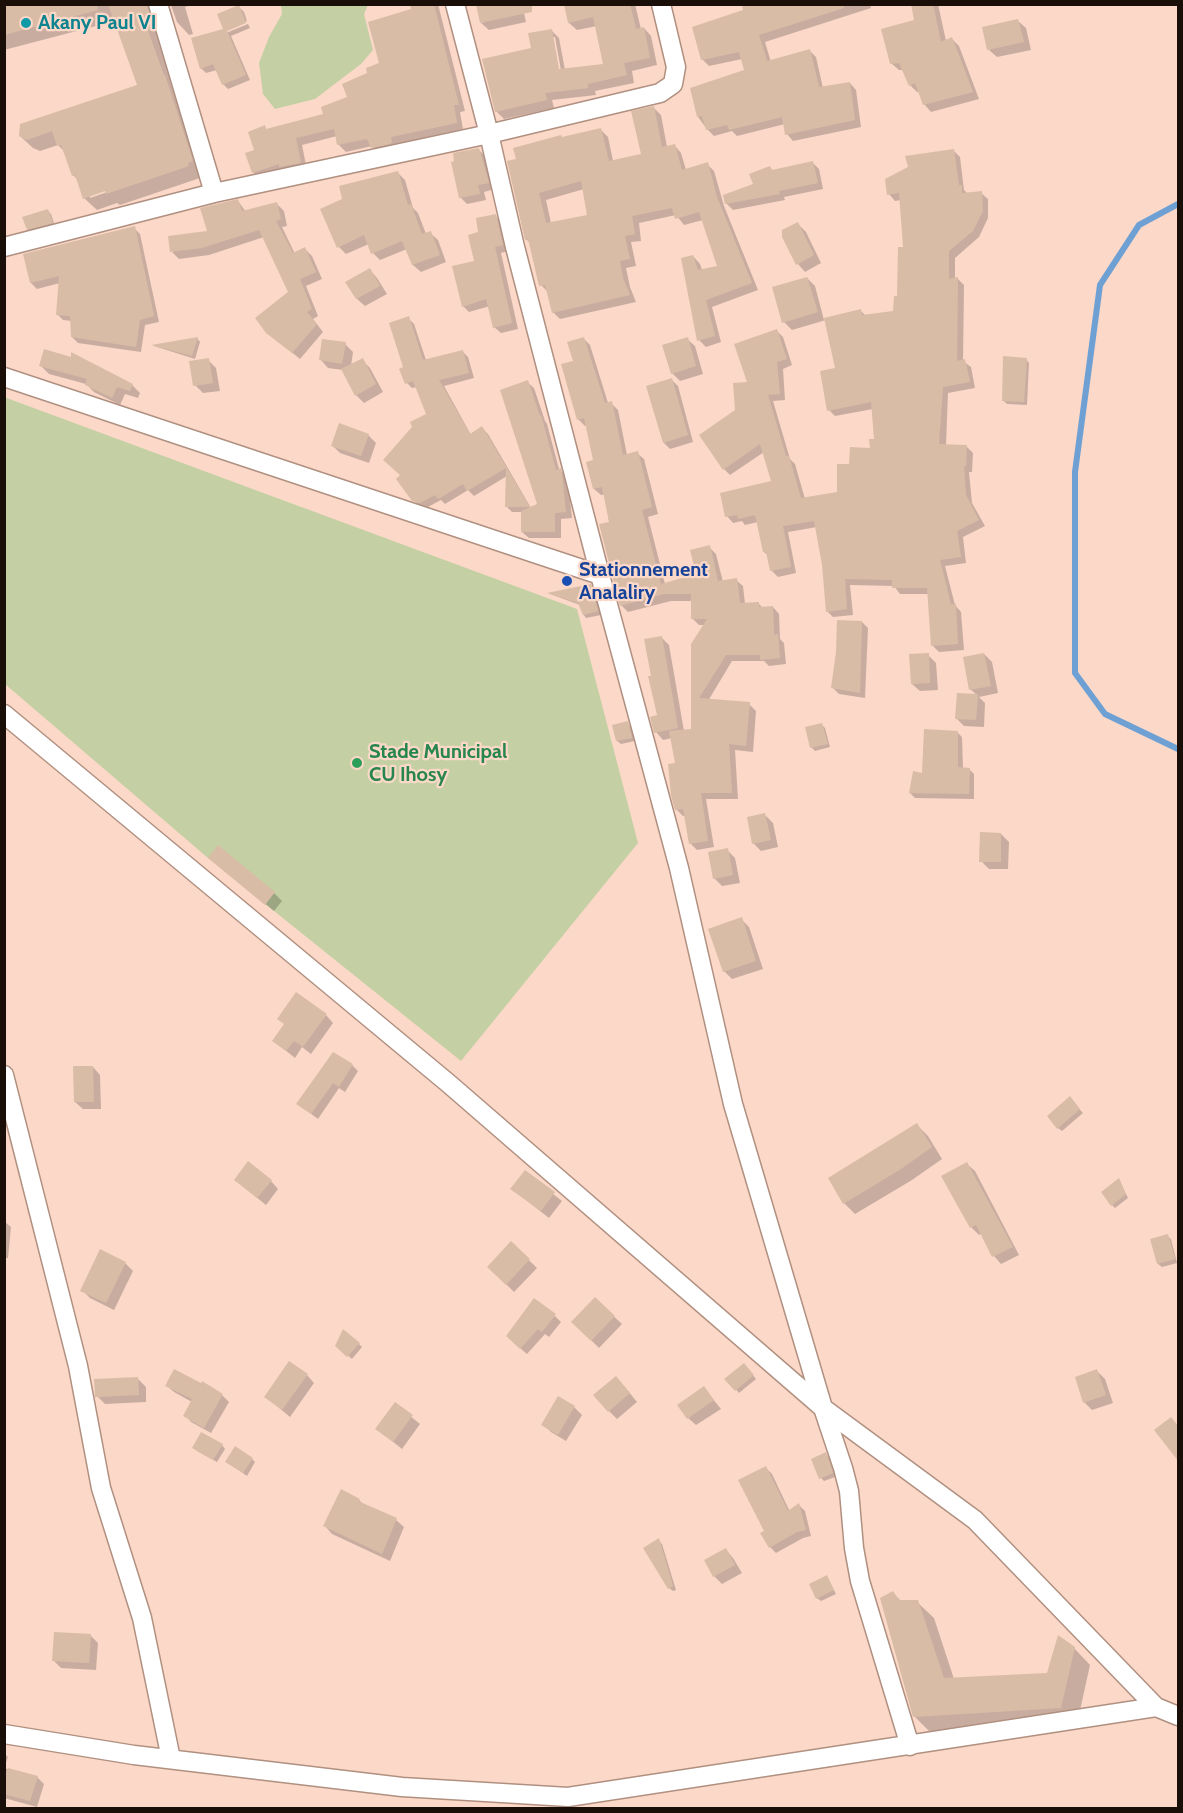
<!DOCTYPE html>
<style>
body{margin:0}
#map{position:relative;width:1183px;height:1813px;overflow:hidden;background:#fbd8c8;font-family:Cabin,sans-serif}
canvas{display:block}
.frame{position:absolute;inset:0;border:6px solid #1a0e09;pointer-events:none}
</style>
<div id="map">
<canvas width="1183" height="1813"></canvas>
<div class="frame"></div>
</div>
<script>
const ctx = document.querySelector('canvas').getContext('2d');
ctx.lineJoin = 'round';
function fill(path, color) { ctx.fillStyle = color; ctx.fill(path, 'evenodd'); }
const shape = rows => new Path2D(rows.map(r => 'M' + r).join(''));
function stroke(path, color, width, dash) { ctx.strokeStyle = color; ctx.lineWidth = width; ctx.lineCap = dash ? 'butt' : 'round'; ctx.setLineDash(dash || []); ctx.stroke(path); }
function write(font, color, halo, rows, align = 'center') {
  ctx.font = font + ' Cabin,sans-serif'; ctx.lineWidth = 4.5; ctx.setLineDash([]); ctx.textBaseline = 'middle'; ctx.strokeStyle = halo; ctx.fillStyle = color; for (const [text, x, y, turn = 0] of rows) {
    ctx.save(); ctx.translate(x, y); ctx.rotate((+turn || 0) * Math.PI / 180); ctx.textAlign = isNaN(turn) ? turn : align; if (halo) ctx.strokeText(text, 0, 0); ctx.fillText(text, 0, 0); ctx.restore();
  }
}
const green = shape([
 [281,5,368,5,364,14,373,50,361,64,315,99,275,109,263,94,259,63,269,37,282,14],
 [4,397,577,609,638,843,461,1061,208,858,5,684]
]);
const shadow = shape([
 [4,4,194,4,185,7,193,34,189,35,177,22,171,5,162,9,165,42,159,44,204,173,199,175,200,178,120,205,117,203,97,210,84,198,79,181,73,175,65,152,58,145,40,151,33,148,20,136,138,86,115,21,4,50],
 [112,187,113,190,90,198,90,195],
 [411,4,438,4,465,111,460,112,463,129,396,144,398,149,380,154,372,146,346,152,339,145,337,136,302,145,307,170,260,179,253,172,256,151,265,127,267,130,325,115,349,98,369,73,381,64,413,10],
 [522,4,526,22,489,30,481,23],
 [565,4,635,4,641,29,644,28,651,36,657,65,632,71,634,83,595,91,596,95,552,100,554,108,504,119,496,111,533,49,551,30,559,38,565,70,604,65,597,26,577,30,569,23],
 [552,37,555,37,562,76,559,76],
 [766,4,870,4,871,8,765,42,771,62,810,51,816,57,823,88,850,83,856,90,861,127,793,141,787,134,785,124,737,136,732,131,714,136,707,129,698,117,746,70,742,59,709,66,702,59],
 [913,4,938,4,946,41,952,39,959,46,979,99,931,112,924,104,920,91,917,92,910,85,903,70,899,70,891,63,916,21],
 [239,7,244,12,247,21,226,30,226,33,248,24,250,28,231,36,250,80,228,89,223,84,217,70,206,73,201,68],
 [1018,21,1026,28,1031,50,997,57,989,50],
 [654,108,661,115,667,147,674,145,681,153,686,170,707,164,714,171,724,206,758,290,712,307,721,342,706,347,699,340,693,256,700,264,702,270,719,267,703,220,684,225,676,215,639,223,641,241,631,242,636,266,626,268,630,287,636,302,560,319,553,312,548,292,541,285,531,244,526,239,509,163,562,138,601,130,608,137,613,161,643,155],
 [584,189,588,216,551,223,546,200],
 [478,149,485,156,495,189,484,192,486,200,467,204,460,197],
 [954,151,960,157,964,190,968,194,981,193,988,199,988,218,979,237,955,258,955,280,958,279,964,285,963,361,971,367,975,388,948,393,946,446,966,446,973,453,972,472,969,472,972,503,985,526,963,537,966,563,945,566,955,605,961,612,964,650,939,652,932,645,929,594,900,594,894,586,850,585,853,615,833,617,827,611,824,565,817,527,788,532,796,573,778,577,772,571,769,556,764,552,758,522,745,525,742,521,733,523,727,516,773,482,764,452,730,475,724,469,736,411,777,331,783,337,792,365,783,369,785,400,773,401,790,459,795,464,805,499,839,493,851,466,871,449,876,440,873,409,835,416,829,410,837,369,826,320,792,330,784,322,807,278,815,286,824,320,861,311,866,316,894,312,898,298,905,248,901,200,895,201,889,194],
 [813,163,819,169,823,189,784,197,785,200,733,210,726,203,755,185,770,168,774,171],
 [398,173,405,180,413,208,418,213,426,234,430,233,438,240,446,262,421,272,413,265,407,249,380,260,373,253,369,244,346,254,339,247],
 [238,201,246,212,277,204,284,211,287,226,282,227,295,254,305,249,312,256,322,279,306,286,318,316,313,319,323,332,300,359,275,339,290,293,264,237,209,255,179,259,172,252,209,233],
 [47,210,51,214,55,226,31,232,28,229],
 [495,216,502,222,508,251,501,253,518,329,501,333,494,327,490,306,469,312,463,306,476,262,480,234],
 [798,224,806,232,821,263,805,272,798,264],
 [134,228,140,234,159,322,145,325,141,352,78,343,72,337,72,321,63,320,58,315,60,283,37,289,31,283,25,255],
 [370,270,377,278,387,294,365,306,357,299],
 [408,318,414,324,426,360,463,352,468,357,474,378,444,386,471,435,482,428,488,434,531,508,539,505,527,382,534,388,545,421,547,424,559,469,567,476,568,481,572,518,561,519,561,538,529,538,522,532,522,512,512,512,506,506,507,476,474,496,468,490,445,504,441,500,426,508,420,506,414,500,428,414,417,387,412,388,407,383,405,368],
 [197,338,200,342,195,359,154,346],
 [584,339,590,345,608,403,611,403,618,410,627,455,637,453,644,459,658,514,648,517,665,584,698,576,709,547,716,554,723,582,736,580,743,586,745,604,758,603,763,608,773,607,779,614,780,639,784,643,786,664,769,666,764,661,732,661,708,701,749,704,756,711,753,752,735,750,738,799,706,799,714,847,697,850,690,843,686,816,683,816,676,809,677,764,672,738,663,740,656,732,659,716,652,677,662,638,669,645,684,731,692,730,705,625,699,625,692,618,692,601,671,601,628,612,621,605,605,494,601,495,594,489,595,461,587,425,585,426,578,419,575,362],
 [687,339,695,346,703,374,680,381,672,373],
 [345,344,353,352,351,366,362,360,370,368,383,392,364,403,356,395,343,370,328,368,321,360],
 [1026,359,1029,363,1027,405,1007,404,1004,401],
 [208,360,216,368,220,391,203,393,195,385],
 [41,366,132,385,140,393,138,398,125,394,120,405,94,392,86,384,49,374],
 [672,380,678,386,693,442,670,449,664,443],
 [368,435,376,443,369,463,340,453,333,446],
 [590,585,594,589,601,615,586,618,583,614,580,605,550,594],
 [862,622,868,628,865,698,839,694,833,688,838,652],
 [984,654,992,662,998,693,979,697,985,703,984,727,964,726,956,718,977,695,970,689],
 [928,655,936,663,938,690,920,691,912,684],
 [627,723,631,727,635,741,621,744,617,741],
 [822,725,825,728,830,747,815,751,812,748],
 [957,732,962,737,963,769,969,769,974,774,974,799,915,798,910,793],
 [765,815,773,823,778,847,761,851,753,843],
 [1001,834,1009,842,1008,869,989,869,981,861],
 [727,850,735,858,740,883,722,886,714,878],
 [217,865,274,893,282,901,274,911],
 [741,919,749,927,763,969,732,979,724,971],
 [326,1015,333,1023,311,1054,302,1047,295,1058,274,1041],
 [352,1065,358,1071,345,1092,339,1088,318,1119,298,1104],
 [93,1067,100,1075,101,1109,83,1109,75,1102],
 [1070,1099,1083,1113,1062,1131,1058,1128],
 [917,1125,928,1136,942,1159,912,1180,855,1214,844,1203],
 [967,1164,975,1171,1019,1255,1001,1264,994,1256,982,1233,979,1235,971,1227],
 [525,1172,562,1201,549,1218,512,1189],
 [1119,1180,1128,1198,1115,1208,1112,1205],
 [271,1181,278,1189,266,1205,244,1187],
 [4,1221,11,1227,8,1258,4,1258],
 [1167,1236,1171,1239,1177,1263,1162,1267,1158,1264],
 [512,1244,537,1268,514,1292,489,1267],
 [101,1251,125,1263,133,1271,114,1310,90,1298,82,1290],
 [595,1299,622,1324,599,1348,573,1322],
 [555,1316,561,1322,549,1337,545,1334,527,1354,514,1343],
 [359,1344,362,1347,352,1359,337,1346],
 [747,1368,756,1379,739,1393,727,1379],
 [1097,1371,1105,1379,1113,1403,1092,1410,1085,1403,1076,1378],
 [307,1375,314,1383,290,1417,266,1397],
 [138,1379,146,1387,146,1402,105,1404,97,1396],
 [167,1386,222,1395,229,1402,211,1433,191,1422,185,1415,192,1402,174,1392],
 [624,1386,637,1402,617,1419,609,1411],
 [704,1388,721,1409,696,1425,688,1418],
 [395,1404,420,1424,402,1449,377,1429],
 [574,1407,582,1415,566,1441,551,1432,543,1424],
 [222,1445,225,1449,217,1462,197,1451],
 [826,1454,829,1458,835,1477,824,1481,821,1478],
 [252,1459,255,1462,247,1476,227,1462],
 [766,1468,772,1474,790,1512,799,1505,805,1511,811,1536,803,1538,776,1553,770,1547,766,1531],
 [359,1500,365,1506,396,1520,404,1527,390,1561,332,1534,325,1526],
 [658,1540,662,1544,676,1590,673,1591,669,1588],
 [726,1550,733,1558,742,1573,722,1584,714,1576],
 [827,1577,836,1594,821,1601,817,1598],
 [893,1593,901,1601,917,1602,934,1618,954,1679,1049,1675,1074,1648,1090,1665,1077,1724,931,1733,914,1716],
 [90,1635,98,1643,96,1670,61,1668,53,1660],
 [4,1753,8,1757,4,1768],
 [4,1768,37,1777,44,1784,37,1807,4,1798]
]);
const stream = shape([
 [1178,204,1139,225,1100,285,1075,472,1075,673,1105,714,1178,749]
]);
const building = shape([
 [4,4,97,4,98,10,4,35],
 [108,4,147,4,154,29,148,31,164,75,165,75,193,161,188,163,189,166,106,194,105,191,83,199,75,175,72,176,61,145,57,146,52,131,27,140,19,136,20,124,137,85],
 [410,4,434,4,459,105,454,105,457,123,391,137,392,142,390,144,371,148,367,139,337,145,334,129,296,138,301,163,279,167,279,164,252,173,245,153,254,150,248,132,265,125,266,129,323,114,321,107,347,97,342,84,367,73,366,68,379,63,368,22,411,9],
 [476,4,532,4,532,12,480,23],
 [564,4,630,4,636,29,644,27,650,58,624,63,627,75,588,84,588,88,545,93,547,100,495,112,482,59,531,48,528,33,552,29,559,69,603,64,593,17,568,23],
 [742,4,844,4,844,8,759,35,767,61,810,49,819,87,850,82,855,120,785,135,782,117,729,130,727,125,706,130,702,116,697,117,690,88,744,70,739,52,701,60,692,27,743,10],
 [911,4,933,4,941,42,952,37,973,92,923,105,915,83,909,86,899,63,890,64,881,29,914,20],
 [239,5,246,23,227,31,246,75,222,85,213,64,200,69,191,38,223,29,217,14],
 [1018,19,1024,42,987,50,982,27],
 [654,106,662,147,675,144,682,170,708,162,717,197,752,283,706,300,715,336,697,341,681,258,693,255,698,270,717,266,699,212,675,219,672,208,632,216,635,234,625,236,630,259,620,261,623,278,630,295,552,313,545,285,539,286,528,239,525,240,507,161,516,159,513,148,561,135,562,137,601,128,609,161,641,154,631,111],
 [581,181,587,215,546,223,539,193],
 [479,148,489,183,478,185,480,194,459,198,451,162,454,161,453,153],
 [954,149,959,185,962,185,962,193,982,191,983,211,973,231,949,251,949,279,958,277,957,361,965,359,970,382,943,387,939,444,967,445,966,466,964,466,966,495,979,520,957,531,961,557,940,560,951,604,956,604,958,644,931,646,927,588,892,588,892,580,845,579,847,609,826,612,822,565,814,521,783,526,791,567,770,571,766,552,763,552,755,515,738,519,737,515,725,517,720,493,771,481,760,444,723,470,699,435,735,410,733,383,747,382,734,344,777,329,787,359,777,362,780,394,768,395,786,456,789,456,801,498,837,492,837,464,849,464,850,447,870,448,869,439,874,439,871,402,827,411,820,371,835,368,824,318,861,309,862,315,893,311,894,296,897,296,898,247,903,247,899,193,887,195,885,179,908,167,905,156],
 [813,161,818,183,779,191,780,194,725,204,723,195,753,184,749,174,770,166,772,170],
 [398,171,408,205,411,204,422,234,431,231,440,255,412,265,402,241,371,254,364,235,337,248,320,209,342,199,339,186],
 [238,199,242,211,277,202,281,219,276,221,293,253,305,247,316,272,300,279,312,309,307,312,317,324,292,353,266,333,255,318,288,292,259,230,202,248,170,252,168,236,207,231,200,208],
 [48,209,53,223,27,230,22,217],
 [496,214,503,245,495,247,512,323,493,328,486,299,462,307,452,266,474,261,468,235,478,232,476,218],
 [798,222,814,255,796,265,782,237,782,230],
 [135,226,154,316,140,320,136,347,71,337,70,316,56,315,59,276,30,283,23,254],
 [370,268,380,286,356,299,345,282],
 [807,277,818,312,782,323,772,287],
 [409,316,423,360,463,350,469,373,439,380,470,434,482,426,530,507,505,507,506,468,467,491,463,484,438,499,435,495,420,503,412,501,396,479,400,475,383,460,412,427,410,422,426,414,413,381,405,384,399,369,403,367,389,323],
 [198,337,192,356,151,345],
 [584,337,605,403,612,401,623,455,638,451,652,507,642,510,661,584,696,574,690,550,710,545,718,581,737,578,740,603,759,602,759,607,773,606,774,635,778,634,780,658,760,660,760,655,726,655,699,698,750,702,746,746,729,744,732,793,701,793,708,841,689,844,683,809,675,810,671,795,668,764,675,763,669,731,691,729,691,644,707,619,691,619,691,594,664,594,620,606,599,524,609,522,602,487,593,489,586,462,593,460,584,418,577,420,561,364,573,361,567,342],
 [688,337,696,366,671,374,662,345],
 [322,339,346,342,342,364,319,360],
 [44,349,71,357,71,352,133,384,130,391,117,387,112,398,85,385,87,379,39,366],
 [1003,356,1027,358,1024,402,1002,401],
 [209,358,213,383,193,386,189,361],
 [363,358,376,384,355,396,341,369],
 [672,378,688,435,663,443,646,386],
 [528,380,540,416,541,415,556,470,561,468,562,473,566,512,555,513,555,532,521,532,521,511,537,504,500,390],
 [339,423,369,434,361,456,331,446],
 [591,584,598,611,583,615,578,603,547,593],
 [837,620,862,621,860,693,831,688,836,652],
 [662,636,678,728,654,733,650,717,657,715,648,676,651,676,644,639],
 [929,653,930,683,911,684,909,654],
 [984,653,991,686,969,690,963,657],
 [957,693,978,694,976,720,955,719],
 [628,721,632,738,616,741,612,725],
 [822,723,828,744,810,748,805,727],
 [924,729,958,731,958,767,970,768,969,794,909,793,913,771,922,773],
 [765,813,771,840,752,844,747,817],
 [980,832,1001,833,1001,862,979,862],
 [218,845,275,892,265,905,208,858],
 [728,848,733,875,713,879,708,852],
 [742,917,756,961,723,972,708,929],
 [296,992,327,1014,303,1047,294,1041,286,1051,272,1041,284,1024,277,1019],
 [333,1052,353,1064,339,1087,333,1083,311,1114,296,1104],
 [73,1066,93,1066,94,1102,74,1102],
 [1070,1096,1080,1109,1057,1129,1047,1116],
 [917,1123,932,1147,901,1169,843,1204,828,1178],
 [248,1161,272,1180,257,1198,234,1180],
 [967,1162,1013,1247,992,1257,976,1225,970,1228,941,1176],
 [525,1170,555,1192,541,1211,510,1189],
 [1119,1178,1126,1194,1111,1206,1101,1192],
 [1168,1234,1175,1259,1157,1264,1150,1239],
 [511,1241,530,1259,506,1285,487,1267],
 [100,1249,126,1262,106,1303,80,1291],
 [595,1297,615,1316,591,1341,571,1322],
 [534,1298,556,1314,542,1332,538,1329,520,1349,506,1336],
 [343,1329,360,1343,347,1357,335,1346],
 [289,1361,308,1374,282,1410,264,1397],
 [744,1363,754,1375,735,1391,724,1379],
 [174,1369,201,1383,202,1381,223,1394,204,1428,183,1416,192,1399,165,1386],
 [1097,1369,1106,1395,1083,1403,1075,1377],
 [616,1376,630,1393,608,1412,593,1395],
 [138,1377,139,1395,95,1397,94,1379],
 [704,1386,714,1400,687,1419,677,1405],
 [558,1396,575,1406,558,1435,541,1425],
 [395,1402,413,1415,393,1442,375,1429],
 [1171,1417,1179,1427,1179,1462,1154,1430],
 [201,1432,223,1444,213,1460,192,1448],
 [235,1446,253,1458,243,1473,225,1462],
 [826,1452,833,1473,819,1479,811,1459],
 [766,1466,788,1511,799,1503,806,1530,797,1532,769,1548,760,1533,764,1531,738,1480],
 [341,1489,360,1499,358,1501,397,1518,382,1554,323,1526],
 [659,1538,673,1586,668,1589,643,1548],
 [726,1548,735,1565,713,1577,704,1560],
 [827,1575,834,1590,816,1599,809,1584],
 [893,1591,899,1600,918,1600,944,1678,1047,1673,1058,1635,1075,1647,1061,1708,913,1717,880,1598],
 [54,1632,91,1634,89,1663,52,1661],
 [8,1768,38,1776,30,1801,4,1794,4,1779]
]);
const street = shape([
 [158,4,214,193],
 [455,4,489,134,515,247,600,575,679,868,733,1104,823,1408,843,1468,849,1491,854,1548,860,1581,910,1746],
 [4,247,214,193,489,134,660,93,673,84,676,67,661,4],
 [4,377,600,575],
 [4,714,448,1083,823,1408,975,1520,1156,1707,1178,1716],
 [4,1075,78,1366,101,1488,142,1618,171,1759],
 [4,1734,134,1755,402,1787,568,1797,1156,1707]
]);
const markers = [
 [26,23,6,"#0f9aa8"],
 [567,581,6,"#1a4fb4"],
 [357,763,6,"#2e9e5b"]
];
const cultureNames = [
 ["Akany Paul VI",38,23]
];
const transitNames = [
 ["Stationnement",579,570],
 ["Analaliry",579,593]
];
const leisureNames = [
 ["Stade Municipal",369,752],
 ["CU Ihosy",369,775]
];
fill(green, '#c4d0a3');
fill(shadow, '#0003');
stroke(stream, '#6ea0d3', 6);
fill(building, '#d9bca6');
stroke(street, '#b09081', 21);
stroke(street, '#fff', 18);
for (const [x, y, r, color] of markers) { const dot = new Path2D(); dot.arc(x, y, r, 0, 2 * Math.PI); ctx.fillStyle = color; ctx.fill(dot); stroke(dot, '#fbd8c8', 2); }
write('bold 20px', '#0d838f', '#fbd8c8', cultureNames, 'left');
write('bold 20px', '#164399', '#fbd8c8', transitNames, 'left');
write('bold 20px', '#27864d', '#fbd8c8', leisureNames, 'left');
</script>
